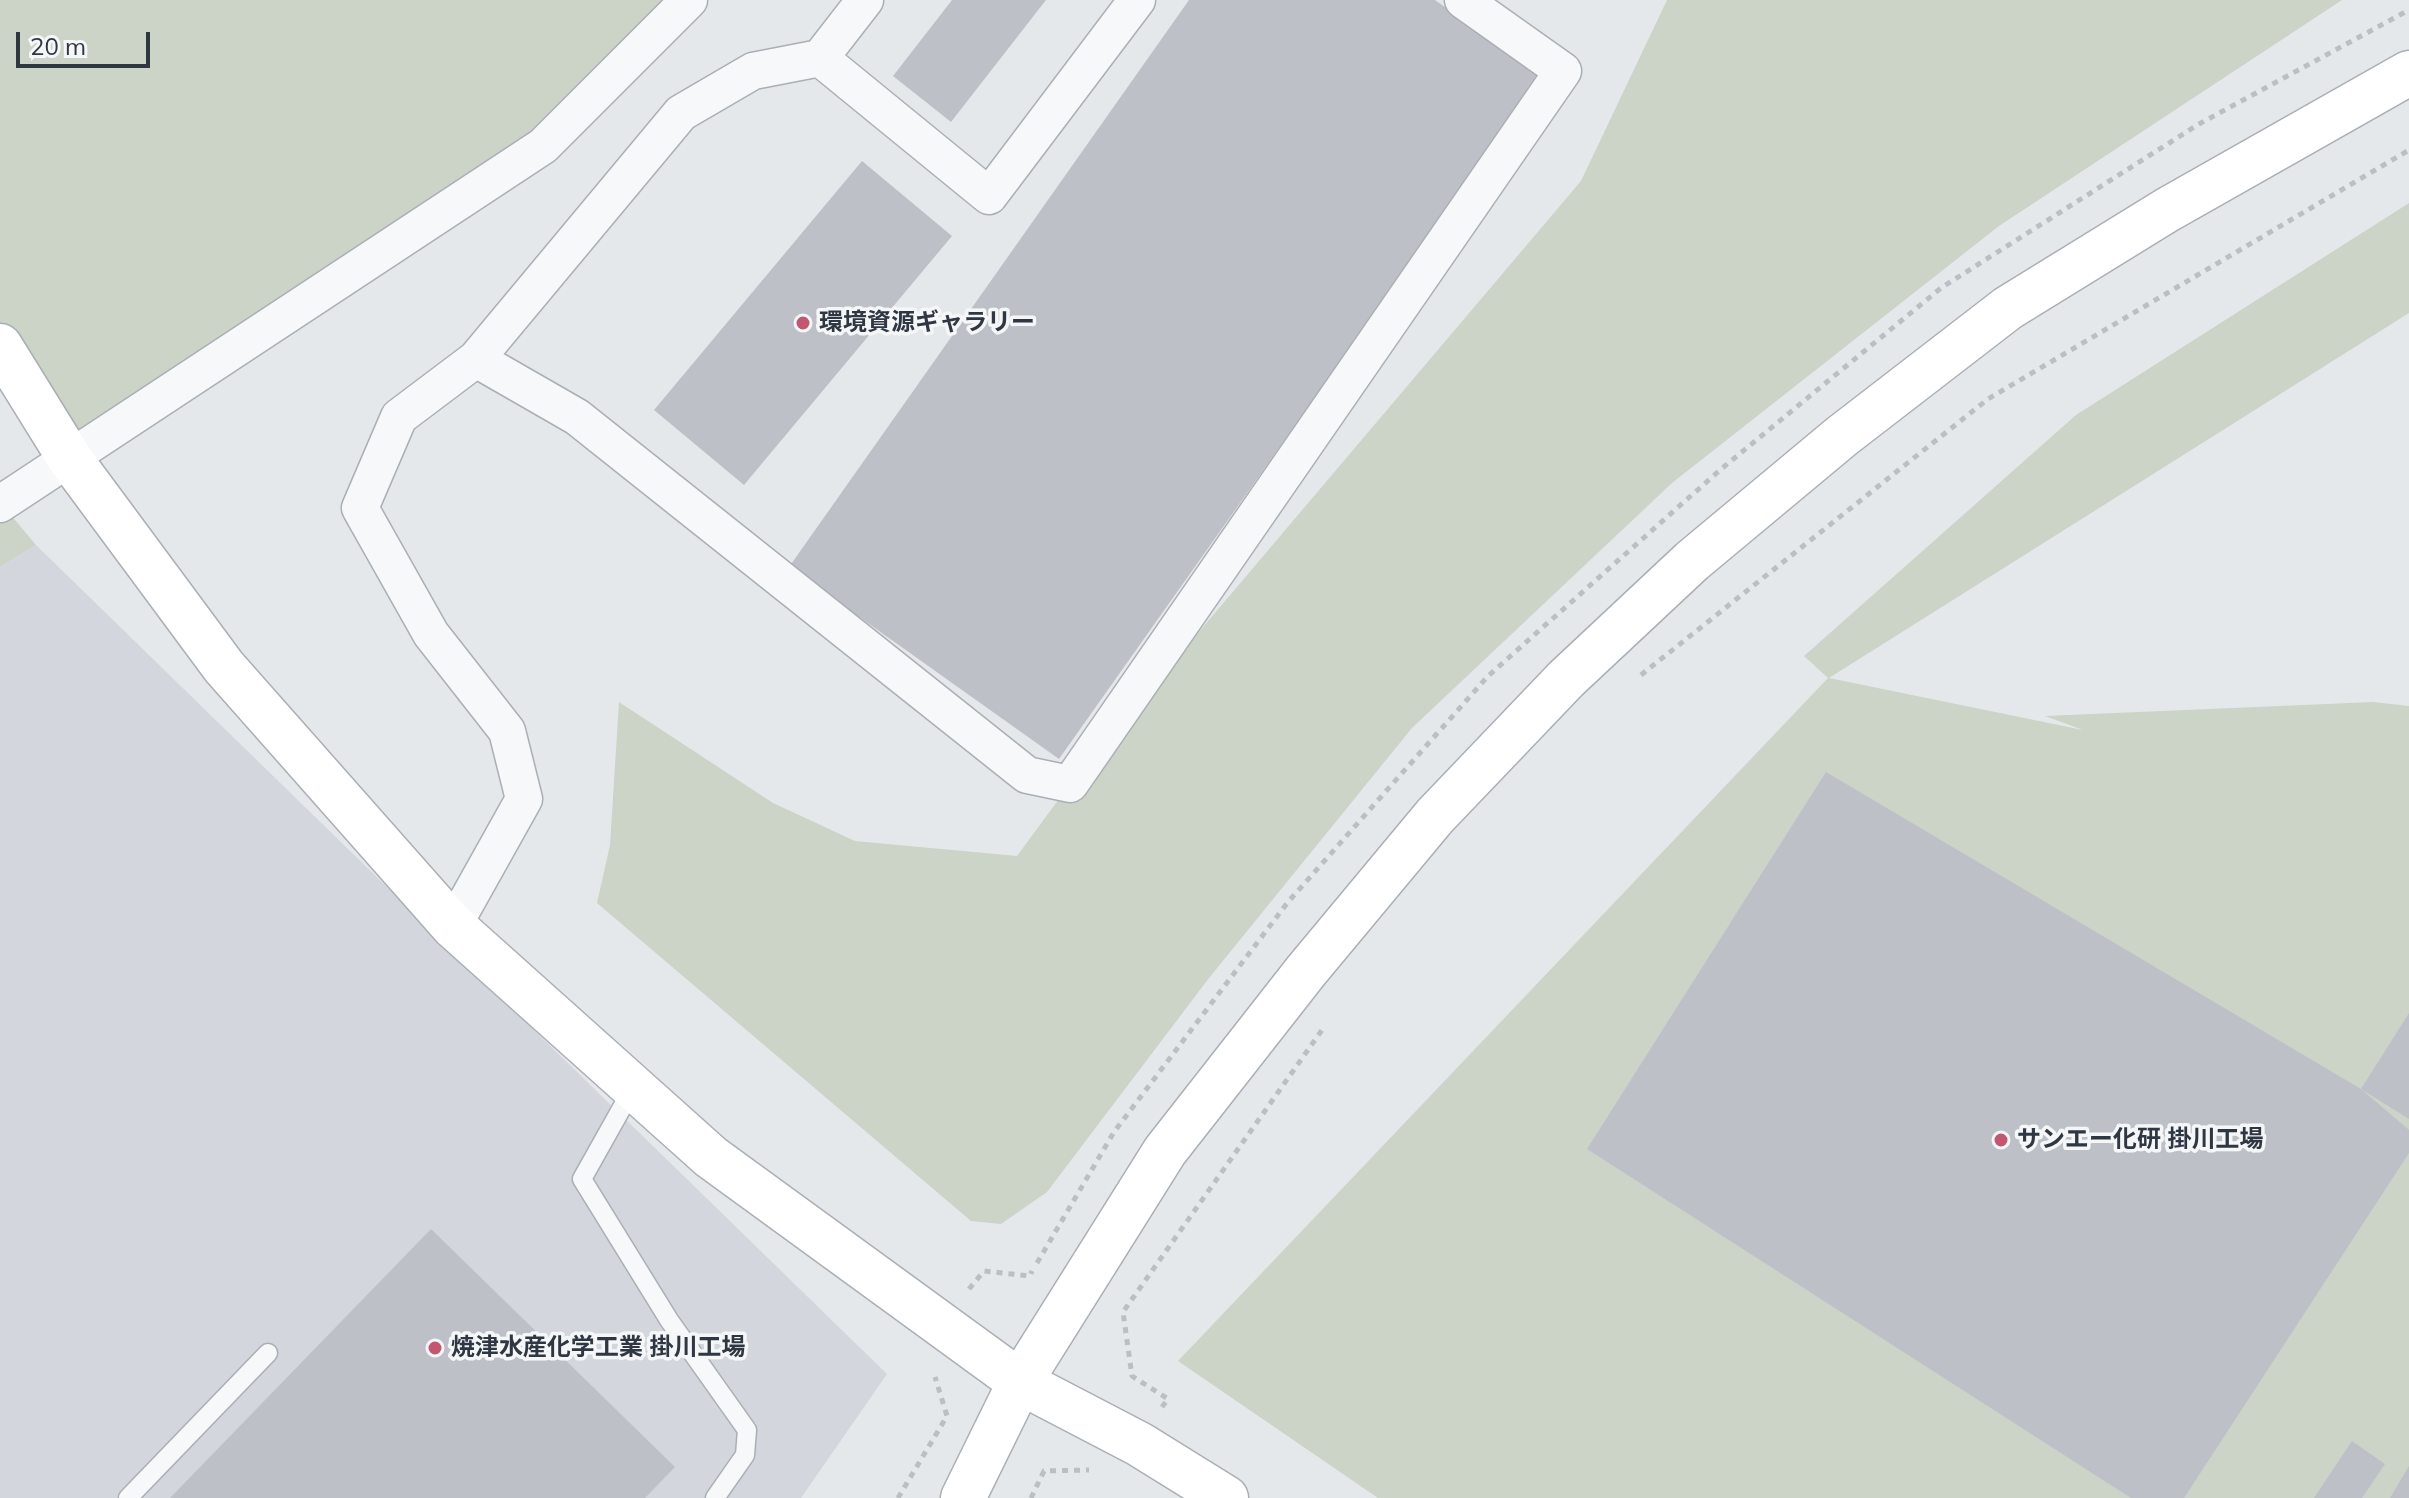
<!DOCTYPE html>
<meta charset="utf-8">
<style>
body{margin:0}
#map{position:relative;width:2409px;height:1498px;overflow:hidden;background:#e5e8eb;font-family:Mulish,sans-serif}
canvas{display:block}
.scale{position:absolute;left:16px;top:32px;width:134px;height:36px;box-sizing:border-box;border:4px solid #2e3742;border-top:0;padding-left:10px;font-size:24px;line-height:28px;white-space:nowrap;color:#2e3742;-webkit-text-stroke:6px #f5f6f8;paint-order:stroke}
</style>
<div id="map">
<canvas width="2409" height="1498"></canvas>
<div class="scale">20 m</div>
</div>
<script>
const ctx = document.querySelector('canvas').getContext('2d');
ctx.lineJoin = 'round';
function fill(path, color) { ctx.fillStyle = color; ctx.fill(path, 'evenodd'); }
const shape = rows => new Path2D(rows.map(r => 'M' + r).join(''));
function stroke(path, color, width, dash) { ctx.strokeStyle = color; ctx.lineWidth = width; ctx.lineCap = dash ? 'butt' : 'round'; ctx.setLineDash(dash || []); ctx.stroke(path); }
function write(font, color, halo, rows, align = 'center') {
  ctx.font = font + ' Mulish,"Noto Sans JP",sans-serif'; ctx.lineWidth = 7; ctx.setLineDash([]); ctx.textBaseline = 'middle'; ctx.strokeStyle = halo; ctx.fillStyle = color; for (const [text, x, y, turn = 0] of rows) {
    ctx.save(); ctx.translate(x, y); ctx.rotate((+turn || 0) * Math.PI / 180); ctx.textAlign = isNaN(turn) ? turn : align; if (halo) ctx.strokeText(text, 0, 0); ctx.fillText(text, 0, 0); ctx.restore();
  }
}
const built = shape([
 [36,545,887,1374,801,1498,0,1498,0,567]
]);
const green = shape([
 [0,0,674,0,462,200,70,459,0,335],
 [1667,0,2342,0,1999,226,1672,483,1412,728,1209,978,1047,1192,1001,1224,971,1221,597,903,610,845,619,702,773,803,855,841,1017,856,1070,784,1581,181],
 [2409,203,2409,313,1829,678,2083,730,2045,716,2373,702,2409,706,2409,1498,1378,1498,1178,1361,1828,678,1804,656,2076,415],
 [0,502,36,545,0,567]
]);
const building = shape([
 [952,0,1046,0,951,122,893,76],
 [1189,0,1435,0,1542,76,1059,759,789,567],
 [862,161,952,236,744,485,654,410],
 [1826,772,2361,1089,2409,1130,2409,1153,2184,1498,2131,1498,1587,1149],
 [2409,1013,2409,1119,2361,1089],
 [431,1229,675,1467,645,1498,170,1498],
 [2352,1441,2385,1464,2362,1498,2314,1498],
 [2409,1466,2409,1498,2390,1498]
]);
const path = shape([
 [1641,675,1988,399,2409,150],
 [1037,1263,1114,1132,1288,902,1488,676,1720,470,1941,288,2199,124,2409,10],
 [969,1289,984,1271,1030,1276,1032,1271],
 [1162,1407,1168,1399,1132,1376,1123,1312,1322,1030],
 [898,1498,947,1416,935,1377],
 [1031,1498,1044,1471,1089,1470]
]);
const lane = shape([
 [633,1088,582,1179,669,1320,747,1430,745,1455,715,1498],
 [128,1498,268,1353]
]);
const street = shape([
 [820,58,989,196,1137,0],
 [476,359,577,417,1027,775,1070,784,1563,71,1463,0],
 [0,504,543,146,689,0],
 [453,926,524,799,507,731,431,634,360,508,399,417,476,359,681,113,753,71,820,58,865,0]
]);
const secondary = shape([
 [0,346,70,459,224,667,453,926,711,1157,1020,1382,1139,1444,1226,1498],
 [963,1498,1020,1382,1165,1151,1306,971,1435,816,1566,679,1692,561,1842,436,2008,308,2167,210,2409,73]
]);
const markers = [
 [803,323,8,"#c2586f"],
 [2001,1140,8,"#c2586f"],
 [435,1348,8,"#c2586f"]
];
const poiNames = [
 ["環境資源ギャラリー",819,323],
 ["サンエー化研 掛川工場",2017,1140],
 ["焼津水産化学工業 掛川工場",451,1348]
];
fill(built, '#d3d7dd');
fill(green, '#cbd4c7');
fill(building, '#bdc1c7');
stroke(lane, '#aaafb5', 21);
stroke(street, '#aaafb5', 39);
stroke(secondary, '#aaafb5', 47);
stroke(path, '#bbbec3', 5, [6, 6]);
stroke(lane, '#f7f8fa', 18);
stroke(street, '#f7f8fa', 36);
stroke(secondary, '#fff', 44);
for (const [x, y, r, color] of markers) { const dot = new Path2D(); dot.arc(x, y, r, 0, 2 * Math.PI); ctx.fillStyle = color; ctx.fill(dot); stroke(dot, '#f5f6f8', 3); }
write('bold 24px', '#2e3742', '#f5f6f8', poiNames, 'left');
</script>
